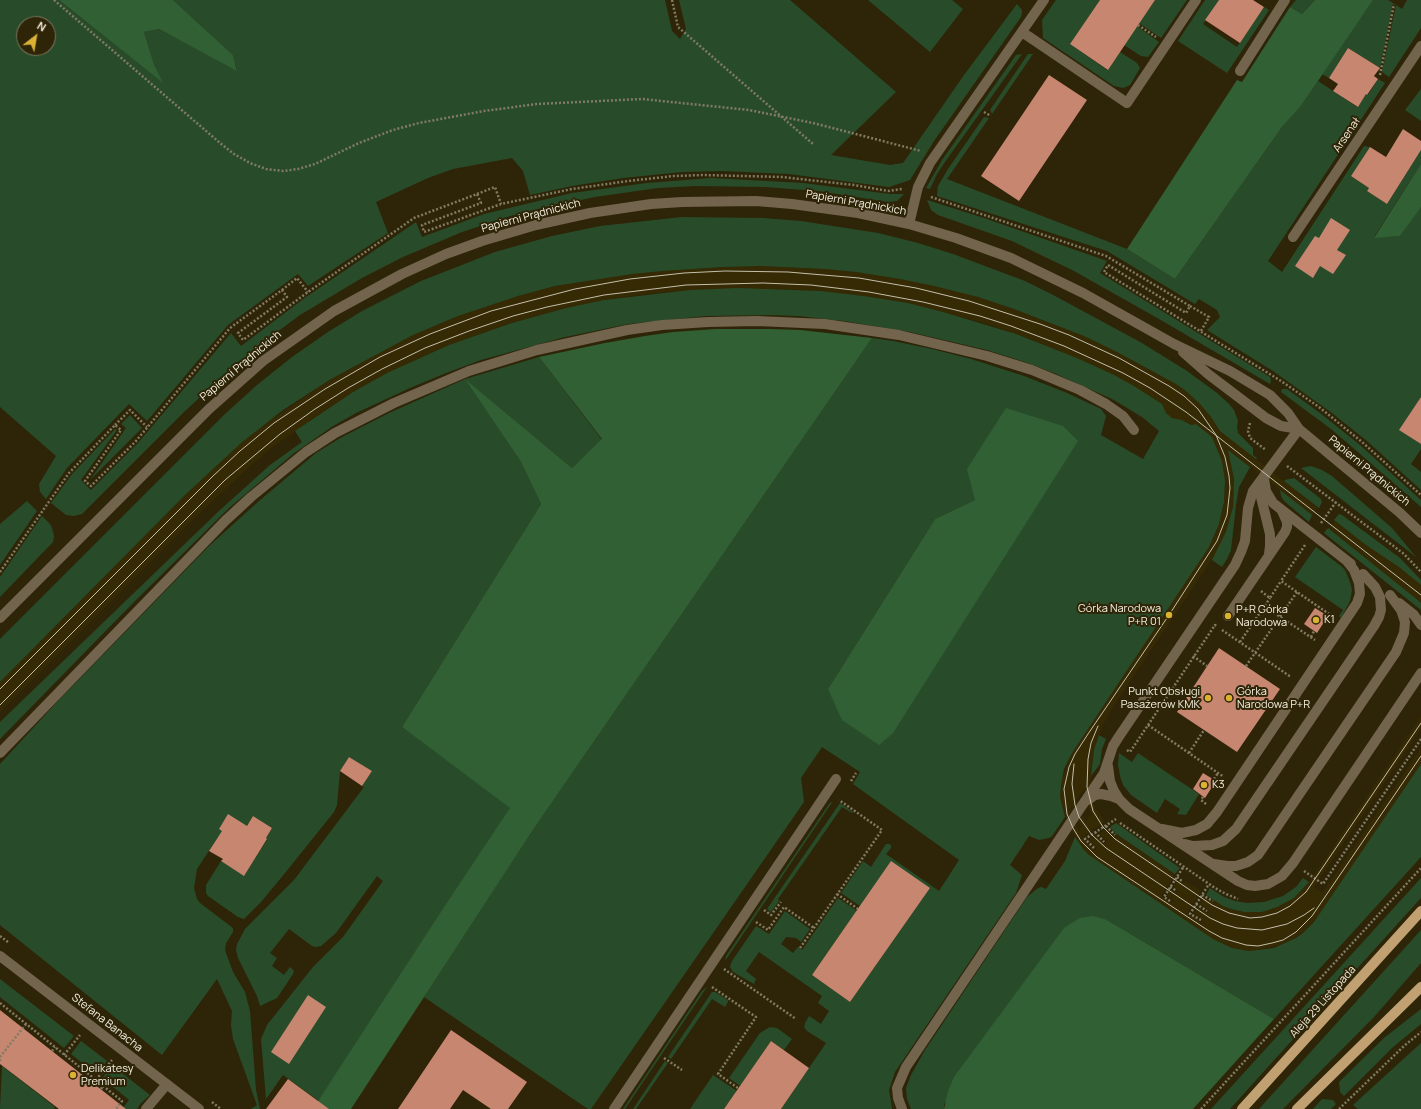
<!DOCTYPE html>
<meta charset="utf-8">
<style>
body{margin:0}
#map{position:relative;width:1421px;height:1109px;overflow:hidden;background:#2e2508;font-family:Manrope,sans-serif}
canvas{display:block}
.north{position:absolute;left:16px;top:16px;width:40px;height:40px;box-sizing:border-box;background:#2e2508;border:1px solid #7e765e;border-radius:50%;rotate:31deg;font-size:11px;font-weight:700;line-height:16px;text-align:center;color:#f5f0df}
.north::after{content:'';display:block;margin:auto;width:14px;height:18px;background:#dcb233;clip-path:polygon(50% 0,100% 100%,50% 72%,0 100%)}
</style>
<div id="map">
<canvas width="1421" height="1109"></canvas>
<div class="north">N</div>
</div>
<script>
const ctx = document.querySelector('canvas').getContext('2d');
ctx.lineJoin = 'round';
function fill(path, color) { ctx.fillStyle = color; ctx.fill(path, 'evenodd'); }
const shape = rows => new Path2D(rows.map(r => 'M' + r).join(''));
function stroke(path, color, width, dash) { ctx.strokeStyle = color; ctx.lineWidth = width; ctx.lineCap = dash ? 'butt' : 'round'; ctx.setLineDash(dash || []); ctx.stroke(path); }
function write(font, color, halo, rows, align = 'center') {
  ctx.font = font + ' Manrope,sans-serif'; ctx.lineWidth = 4; ctx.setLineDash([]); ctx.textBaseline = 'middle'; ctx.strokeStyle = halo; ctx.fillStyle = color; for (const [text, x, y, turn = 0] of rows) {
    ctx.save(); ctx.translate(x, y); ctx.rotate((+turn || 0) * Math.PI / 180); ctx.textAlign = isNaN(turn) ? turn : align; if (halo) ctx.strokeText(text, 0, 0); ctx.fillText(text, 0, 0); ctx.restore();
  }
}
const built = shape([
 [761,266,825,269,856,272,900,279,934,286,978,297,1014,309,1084,336,1117,352,1176,384,1186,391,1200,404,1211,417,1220,431,1318,508,1312,515,1229,450,1233,473,1234,490,1233,507,1228,528,1217,552,1113,707,1103,725,1094,750,1090,786,1093,802,1096,810,1098,811,1105,822,1082,837,1094,851,1097,848,1088,841,1096,836,1104,844,1107,841,1099,834,1106,829,1115,837,1117,835,1175,874,1161,896,1171,903,1173,900,1167,896,1172,890,1177,894,1179,891,1174,887,1178,880,1184,884,1185,881,1201,891,1187,913,1201,923,1203,920,1194,913,1198,907,1207,913,1209,910,1200,904,1204,897,1213,903,1215,901,1231,909,1244,912,1262,912,1275,908,1285,903,1297,895,1309,882,1421,716,1421,729,1314,887,1322,893,1325,889,1421,748,1421,764,1319,915,1303,933,1281,945,1257,950,1249,951,1232,948,1213,939,1089,855,1084,850,1074,835,1066,819,1062,806,1060,797,1062,779,1072,753,1206,551,1215,535,1223,511,1225,487,1222,461,1212,437,1196,424,1191,425,1183,420,1176,419,1169,416,1164,410,1162,404,1134,386,1077,358,1016,334,981,322,908,303,864,296,821,291,782,289,690,290,645,294,604,300,566,308,512,323,449,345,387,373,353,392,322,412,270,449,245,471,188,524,0,712,0,682,185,495,241,443,262,426,331,379,413,335,458,316,518,296,555,286,632,274,663,271,723,267],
 [1084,789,1091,815,1086,821,1082,814,1077,799],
 [1072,806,1074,813,1081,826,1079,831,1073,820,1069,809],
 [1335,521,1366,545,1399,567,1421,585,1421,603,1329,528]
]);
const green = shape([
 [0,0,59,0,162,82,154,64,144,32,159,29,237,70,233,55,173,0,665,0,672,31,680,39,686,29,679,0,790,0,896,92,831,155,890,165,903,163,964,75,1017,4,1022,10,1022,13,1021,17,934,141,910,180,889,187,789,174,722,171,682,172,623,178,572,186,530,195,523,171,512,158,453,169,428,178,376,202,388,233,308,286,298,274,228,325,147,421,129,404,67,468,46,499,40,492,39,484,56,456,0,407],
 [24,24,48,24,48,48,24,48],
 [868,0,952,0,963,9,930,52],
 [1056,0,1100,0,1070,44,1107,70,1120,52,1137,63,1140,68,1130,85,1123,88,1114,86,1043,38,1042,20],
 [1155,0,1187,0,1161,38,1139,23],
 [1205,0,1219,0,1203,24,1237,47,1264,7,1269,10,1227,73,1178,41],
 [1296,0,1315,0,1302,14,1290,7],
 [1373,0,1388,0,1393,3,1380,68,1348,48,1329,78,1322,74],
 [1407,0,1421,0,1421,28,1389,77,1382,72,1396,5,1402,9],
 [1137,26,1159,42,1148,57,1141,56,1124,45],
 [1022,54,945,162,937,174,930,189,926,188,942,160,1016,55],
 [1028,54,1033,54,992,114,990,110],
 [1378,79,1385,83,1268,261,1282,272,1364,146,1370,147,1351,176,1369,188,1367,191,1387,204,1421,150,1421,164,1374,237,1400,236,1421,206,1421,397,1400,430,1421,444,1421,449,1411,464,1421,472,1421,490,1367,441,1332,413,1273,371,1207,330,1220,317,1217,310,1199,299,1195,304,1107,251,937,196,938,186,948,169,984,117,989,118,947,179,1127,249,1175,279,1282,127,1301,106,1318,81,1357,107,1366,94,1368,95],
 [1421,89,1421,121,1405,110],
 [711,178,803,183,890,194,904,194,897,201,888,202,818,191,765,187,695,186,658,188,595,197,538,209,510,216,462,232,403,257,362,278,300,315,269,338,226,373,184,412,82,514,74,516,66,515,51,503,72,474,115,429,117,430,81,480,91,490,138,443,231,333,241,346,306,297,416,222,422,237,484,214,572,193,647,183],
 [927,200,984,218,1107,261,1100,273,1270,377,1271,381,1270,384,1159,319,1074,271,1012,241,938,215,931,210],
 [682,217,763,218,801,221,878,233,918,243,953,254,1025,281,1055,296,1142,343,1187,371,1217,393,1229,404,1234,410,1238,421,1237,427,1238,433,1253,448,1253,455,1257,458,1256,459,1220,431,1211,417,1200,404,1186,391,1176,384,1117,352,1084,336,1014,309,978,297,934,286,900,279,856,272,825,269,761,266,723,267,663,271,632,274,555,286,518,296,458,316,413,335,331,379,283,410,241,443,185,495,0,682,0,639,225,414,257,385,292,357,328,332,362,311,421,281,495,252,552,236,600,226],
 [738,288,821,291,864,296,908,303,943,312,1016,334,1077,358,1114,375,1134,386,1162,404,1166,413,1172,418,1182,420,1191,425,1196,424,1212,437,1222,461,1225,481,1224,502,1219,524,1209,547,1072,753,1064,769,1061,785,1060,797,1065,817,1052,836,1049,838,1039,840,1029,836,1010,865,1022,875,1016,893,895,1072,889,1090,892,1109,781,1109,826,1043,807,1031,804,1027,805,1023,809,1016,821,1024,829,1011,818,1003,822,996,759,952,746,971,756,979,754,984,733,972,730,967,732,961,756,926,769,934,785,911,810,929,801,942,796,938,786,937,781,944,793,953,798,947,802,950,838,898,857,911,812,975,850,1002,930,888,860,906,841,893,863,861,871,867,886,844,889,844,891,845,891,848,886,854,939,891,959,860,853,784,860,772,822,747,801,778,804,802,591,1109,588,1109,424,997,535,827,872,338,893,341,932,349,971,359,1024,376,1067,393,1101,409,1106,416,1101,435,1143,459,1159,431,1142,417,1114,400,1054,373,1025,362,987,350,910,332,844,321,798,316,770,315,706,316,628,324,565,337,481,360,446,373,410,388,356,413,333,426,293,454,229,508,130,606,0,739,0,722,220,510,270,465,302,442,295,431,353,392,387,373,449,345,512,323,566,308,604,300,690,290],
 [975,500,828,689,935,519],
 [539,357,602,440,572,468,466,380,521,462,541,504,402,727,511,808,436,919,319,1101,283,1075,266,1099,261,1039,267,1025,313,967,343,937,383,881,377,876,336,933,321,946,316,947,312,946,289,929,270,953,277,958,272,966,284,975,290,967,294,971,293,974,277,998,260,1006,257,996,238,958,236,950,237,944,245,929,294,880,364,787,362,786,372,771,349,757,340,771,337,805,334,812,285,873,261,902,244,919,238,917,208,896,206,893,206,885,221,861,244,875,267,840,266,838,272,828,253,816,247,826,235,839,218,837,197,869,194,888,197,899,200,903,233,928,233,932,226,943,225,950,233,972,245,992,250,1011,256,1090,260,1109,251,1109,257,1105,233,1039,231,1025,232,1011,217,979,162,1055,0,925,0,764,57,702,208,547,259,501,316,453,342,437,389,413,465,379],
 [1282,389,1287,389,1320,413,1360,445,1421,500,1421,507,1359,453,1331,429,1281,392],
 [130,415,142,428,90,480,126,428,121,424],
 [1228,450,1250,467,1239,487,1236,505,1231,550,1227,559,1222,567,1212,560,1226,532,1233,507,1234,479],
 [1311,466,1322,470,1332,476,1392,528,1416,557,1301,468],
 [1294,478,1321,499,1322,502,1319,508,1284,481,1285,480],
 [1280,490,1312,515,1309,522,1284,501,1281,496],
 [27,501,37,511,0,565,0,524],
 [1339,514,1342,515,1400,558,1421,580,1421,585,1399,567,1366,545,1334,520],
 [42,516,50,524,52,528,54,536,53,542,0,597,0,577],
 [1328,528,1419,601,1421,603,1421,610,1324,533],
 [1316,547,1341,566,1345,570,1350,582,1352,590,1350,601,1341,618,1339,616,1343,610,1295,577],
 [1099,735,1106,739,1102,749,1100,764,1091,776,1094,750],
 [1119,753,1132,762,1138,753,1199,794,1186,815,1177,814,1180,809,1165,799,1157,813,1131,795,1123,785,1120,776,1118,765],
 [1421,764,1421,857,1274,1019,1107,920,944,1104,944,1109,911,1109,907,1099,906,1088,911,1075,925,1050,1027,897,1038,888,1041,887,1046,889,1065,861,1075,837,1084,850,1089,855,1213,939,1232,948,1249,951,1274,948,1296,938,1303,933,1314,922],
 [833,801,725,961,726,956,829,804],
 [840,803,853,812,852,813,842,807,778,899,779,901,771,912,767,909],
 [1116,823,1180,868,1175,874,1115,833,1110,827],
 [1303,878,1309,882,1294,898,1277,907,1262,912,1244,912,1231,909,1223,906,1206,895,1210,888,1224,897,1235,901,1247,903,1264,902,1283,896,1296,887],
 [1421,878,1421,898,1266,1069,1230,1109,1211,1109],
 [1421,930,1421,963,1374,1017,1283,1109,1259,1109],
 [0,979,74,1036,64,1048,0,997],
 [707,987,625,1109,623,1109,702,991],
 [712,992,715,992,728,1000,728,1002,725,1007,712,999,671,1059,668,1057],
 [1421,1009,1421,1024,1392,1048,1344,1096,1340,1092,1339,1082,1384,1038],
 [770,1027,777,1028,792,1039,784,1050,771,1041,740,1086,729,1078,760,1033],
 [81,1041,107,1061,96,1074,71,1054],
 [1421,1043,1421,1109,1358,1109,1353,1105],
 [665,1061,668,1063,636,1109,633,1109],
 [2,1066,55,1107,54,1109,0,1109],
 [113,1066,150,1095,141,1103,137,1109,122,1109,129,1100,102,1078],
 [713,1075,737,1091,724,1109,690,1109],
 [1322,1099,1333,1100,1336,1104,1331,1109,1313,1109]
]);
const forest = shape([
 [59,0,173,0,233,55,237,71,159,29,144,32,154,64,163,83],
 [1315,0,1373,0,1301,106,1282,127,1175,279,1127,249,1237,80,1242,82,1290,7,1302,14],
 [1421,164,1421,207,1400,236,1374,238],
 [716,329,771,329,800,330,872,338,535,827,351,1109,313,1109,436,919,510,808,402,727,541,504,521,462,465,379,572,468,602,439,539,357,605,343,645,336,673,332],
 [1006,408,1063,426,1078,441,893,733,879,745,842,720,828,689,935,519,975,500,967,469],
 [1093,916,1107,920,1274,1019,1193,1109,944,1109,948,1091,954,1077,1064,928,1080,918]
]);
const building = shape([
 [1100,0,1155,0,1108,70,1070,44],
 [1219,0,1253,0,1264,7,1240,43,1205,20],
 [1348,48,1380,68,1374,76,1378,79,1367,95,1366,94,1358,107,1333,91,1338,84,1329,78],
 [1049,75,1087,100,1019,201,981,176],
 [1403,129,1421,141,1421,150,1387,204,1367,191,1369,188,1351,176,1370,147,1386,157],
 [1331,218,1350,230,1337,250,1346,255,1333,274,1320,266,1313,278,1295,266,1315,236,1319,238],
 [1421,397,1421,444,1399,430],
 [1315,608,1328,616,1317,633,1304,624],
 [1219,648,1280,689,1237,752,1177,712],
 [349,757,372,771,362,786,340,771],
 [1203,773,1216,781,1205,798,1193,789],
 [228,814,247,826,253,816,272,828,266,838,267,839,244,876,221,861,223,859,209,851,222,831,219,829],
 [891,861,930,888,850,1002,812,975],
 [308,995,326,1007,289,1064,271,1052],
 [0,1010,52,1051,126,1109,59,1109,0,1064],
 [451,1030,527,1082,508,1109,491,1109,463,1090,450,1109,398,1109],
 [771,1041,809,1068,781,1109,724,1109],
 [288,1079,329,1109,266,1109]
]);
const path = shape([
 [54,0,220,143,234,154,250,163,266,169,283,171,298,169,315,164,359,143,393,130,419,123,484,111,537,104,642,99,749,110,813,123,921,151],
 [672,0,678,27,813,144],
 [1138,25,1156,37],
 [1380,75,1394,4],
 [984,112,991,116],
 [477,194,495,187,501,204],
 [931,197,1106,256,1190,306,1186,313,1108,265,1104,272,1281,381,1319,407,1362,442,1421,495],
 [282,290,297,278,308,292],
 [1190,306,1209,317,1201,331],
 [1250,423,1248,431,1250,438,1266,450],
 [115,425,130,410,147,427],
 [1287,466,1404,554,1421,572],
 [1321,523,1336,502],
 [1305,545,1281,581,1332,616],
 [0,572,69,473,115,425,121,430,85,481,91,486,136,441,230,328,282,290,287,297,238,333,243,340,308,292,414,218,477,194,481,203,422,225,424,232,501,204,572,189,628,181,674,176,703,175,782,177,854,185,888,191,902,189],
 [1261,591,1270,598,1281,581],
 [1264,606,1315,640],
 [1222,630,1291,677],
 [1311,637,1314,631],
 [1240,642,1270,598],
 [1193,656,1207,666],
 [1246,666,1297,592],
 [1148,725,1224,777],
 [1127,750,1130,752,1215,625,1216,626],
 [1189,753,1204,730],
 [1214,779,1218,773],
 [851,781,856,773],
 [1203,797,1201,800,1206,804],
 [1120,823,1215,888,1226,894,1238,899],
 [1106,826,1115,835],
 [1095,832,1104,842],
 [1094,848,1085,839,1116,819],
 [1304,871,1323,884,1421,739],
 [1177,877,1183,882],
 [1170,887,1177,891],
 [837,894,858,909],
 [1202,895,1213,901],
 [1170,901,1164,897,1184,866],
 [1196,904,1207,911],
 [764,910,771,915,781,902],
 [1201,920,1190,914,1209,884],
 [756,922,768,930,784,907,814,928],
 [0,936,8,942],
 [800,948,882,830,839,800],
 [724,969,796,1019],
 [712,987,756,1017,718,1074,738,1088],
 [0,1003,122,1101,116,1109],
 [52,1051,55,1047],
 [64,1055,80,1035],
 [664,1058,682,1070],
 [0,1061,0,1057,26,1024],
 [96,1080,112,1060],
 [101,1089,103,1086],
 [212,1102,221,1109],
 [1201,1109,1421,868],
 [1339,1109,1404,1046,1421,1032]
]);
const minor = shape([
 [1022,32,1127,103,1196,0],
 [1240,71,1285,0],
 [909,224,918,187,930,163,1044,0],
 [1293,237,1421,46],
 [1183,352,1208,374,1266,418,1281,426,1299,429],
 [1265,475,1264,479,1266,491,1273,503,1351,564],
 [1261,483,1261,497,1270,534,1270,546,1269,554],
 [1399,603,1414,615,1421,625],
 [1228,616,1285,532,1287,527,1287,522,1282,511],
 [0,618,209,409,263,361,334,311,402,274,446,254,482,241,536,225,590,213,651,204,682,202,756,201,792,204,858,213,909,224,956,238,1011,258,1083,293,1174,344,1230,371,1270,395,1288,413,1299,429,1399,512,1421,533],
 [0,753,225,521,251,497,306,452,335,433,394,403,469,371,537,350,627,330,662,325,708,322,757,321,825,324,899,335,987,356,1032,370,1080,390,1106,404,1123,416,1134,430],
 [1108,766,1110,781,1114,791,1119,799,1129,809,1238,881,1247,885,1255,886,1268,884,1282,876,1293,863,1421,673],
 [1088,800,1095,795,1101,794,1111,796,1119,799],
 [1162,829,1182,833,1196,830,1207,824,1217,812,1357,603,1360,594,1359,583,1354,570,1346,560],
 [1185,844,1193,846,1212,845,1223,841,1236,829,1374,626,1379,617,1381,610,1380,597,1375,587,1363,574],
 [1214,864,1227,866,1236,866,1248,862,1258,855,1396,652,1404,633,1405,622,1401,610,1390,595],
 [0,956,199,1109],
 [146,1109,167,1084],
 [614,1109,836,779],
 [902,1109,898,1098,897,1088,906,1067,1104,773,1113,746,1118,738,1235,565,1241,552,1245,541,1248,508,1253,491,1299,429]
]);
const major = shape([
 [1242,1109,1421,911],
 [1297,1109,1421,987]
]);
const tram = shape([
 [0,689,213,476,240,451,274,423,325,389,380,357,430,334,491,311,575,289,630,279,684,273,725,271,788,272,859,278,916,288,969,301,1040,324,1069,335,1119,358,1169,386,1184,396,1198,409,1216,435,1225,457,1229,476,1230,488,1227,515,1217,541,1169,615,1088,734,1075,754,1069,767,1064,789,1067,814,1073,828,1081,841,1097,857,1209,931,1222,938,1246,945,1258,946,1272,943,1283,940,1296,932,1312,916,1421,756],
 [0,705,225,480,280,434,315,409,348,388,382,369,425,348,469,331,513,316,547,307,604,295,686,285,763,283,811,285,869,292,923,302,980,316,1011,326,1064,346,1123,373,1150,388,1186,412,1421,595],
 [1098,726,1091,743,1088,759,1087,787,1093,811,1103,827,1115,839,1212,905,1229,913,1250,918,1262,917,1277,913,1290,906,1306,892,1421,723],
 [1074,764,1072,784,1075,805,1079,817,1092,835,1106,848,1210,918,1223,924,1237,928,1262,930,1287,924,1304,915,1314,908]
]);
const markers = [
 [1169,615,4,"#dcb233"],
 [1228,616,4,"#dcb233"],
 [1316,620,4,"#dcb233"],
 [1208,698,4,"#dcb233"],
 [1229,698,4,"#dcb233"],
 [1204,785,4,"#dcb233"],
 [73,1075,4,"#dcb233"]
];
const streetNames = [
 ["Arsenał",1347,135,-56],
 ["Papierni Prądnickich",856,203,10],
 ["Papierni Prądnickich",531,216,-15],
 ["Papierni Prądnickich",241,366,-40],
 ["Papierni Prądnickich",1369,471,40],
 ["Aleja 29 Listopada",1323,1002,-48],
 ["Stefana Banacha",107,1023,38]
];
const poiNames = [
 ["Górka Narodowa",1161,609,"right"],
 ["P+R 01",1161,622,"right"],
 ["P+R Górka",1236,610],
 ["Narodowa",1236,623],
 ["K1",1324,620],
 ["Punkt Obsługi",1200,692,"right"],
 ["Pasażerów KMK",1200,705,"right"],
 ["Górka",1237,692],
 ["Narodowa P+R",1237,705],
 ["K3",1212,785],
 ["Delikatesy",81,1069],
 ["Premium",81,1082]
];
fill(built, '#352a04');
fill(green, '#284c2a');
fill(forest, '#316034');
fill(building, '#c78670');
stroke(path, '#827b63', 2.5, [2, 2]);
stroke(minor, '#73644d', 10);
stroke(major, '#c1a172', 10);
stroke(tram, '#c5bfab', 1);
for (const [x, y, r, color] of markers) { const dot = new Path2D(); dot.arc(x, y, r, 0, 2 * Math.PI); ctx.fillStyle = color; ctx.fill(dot); stroke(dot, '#2e2508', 1.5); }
write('11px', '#f5f0df', '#2e2508', streetNames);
write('11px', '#f5f0df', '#2e2508', poiNames, 'left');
</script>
